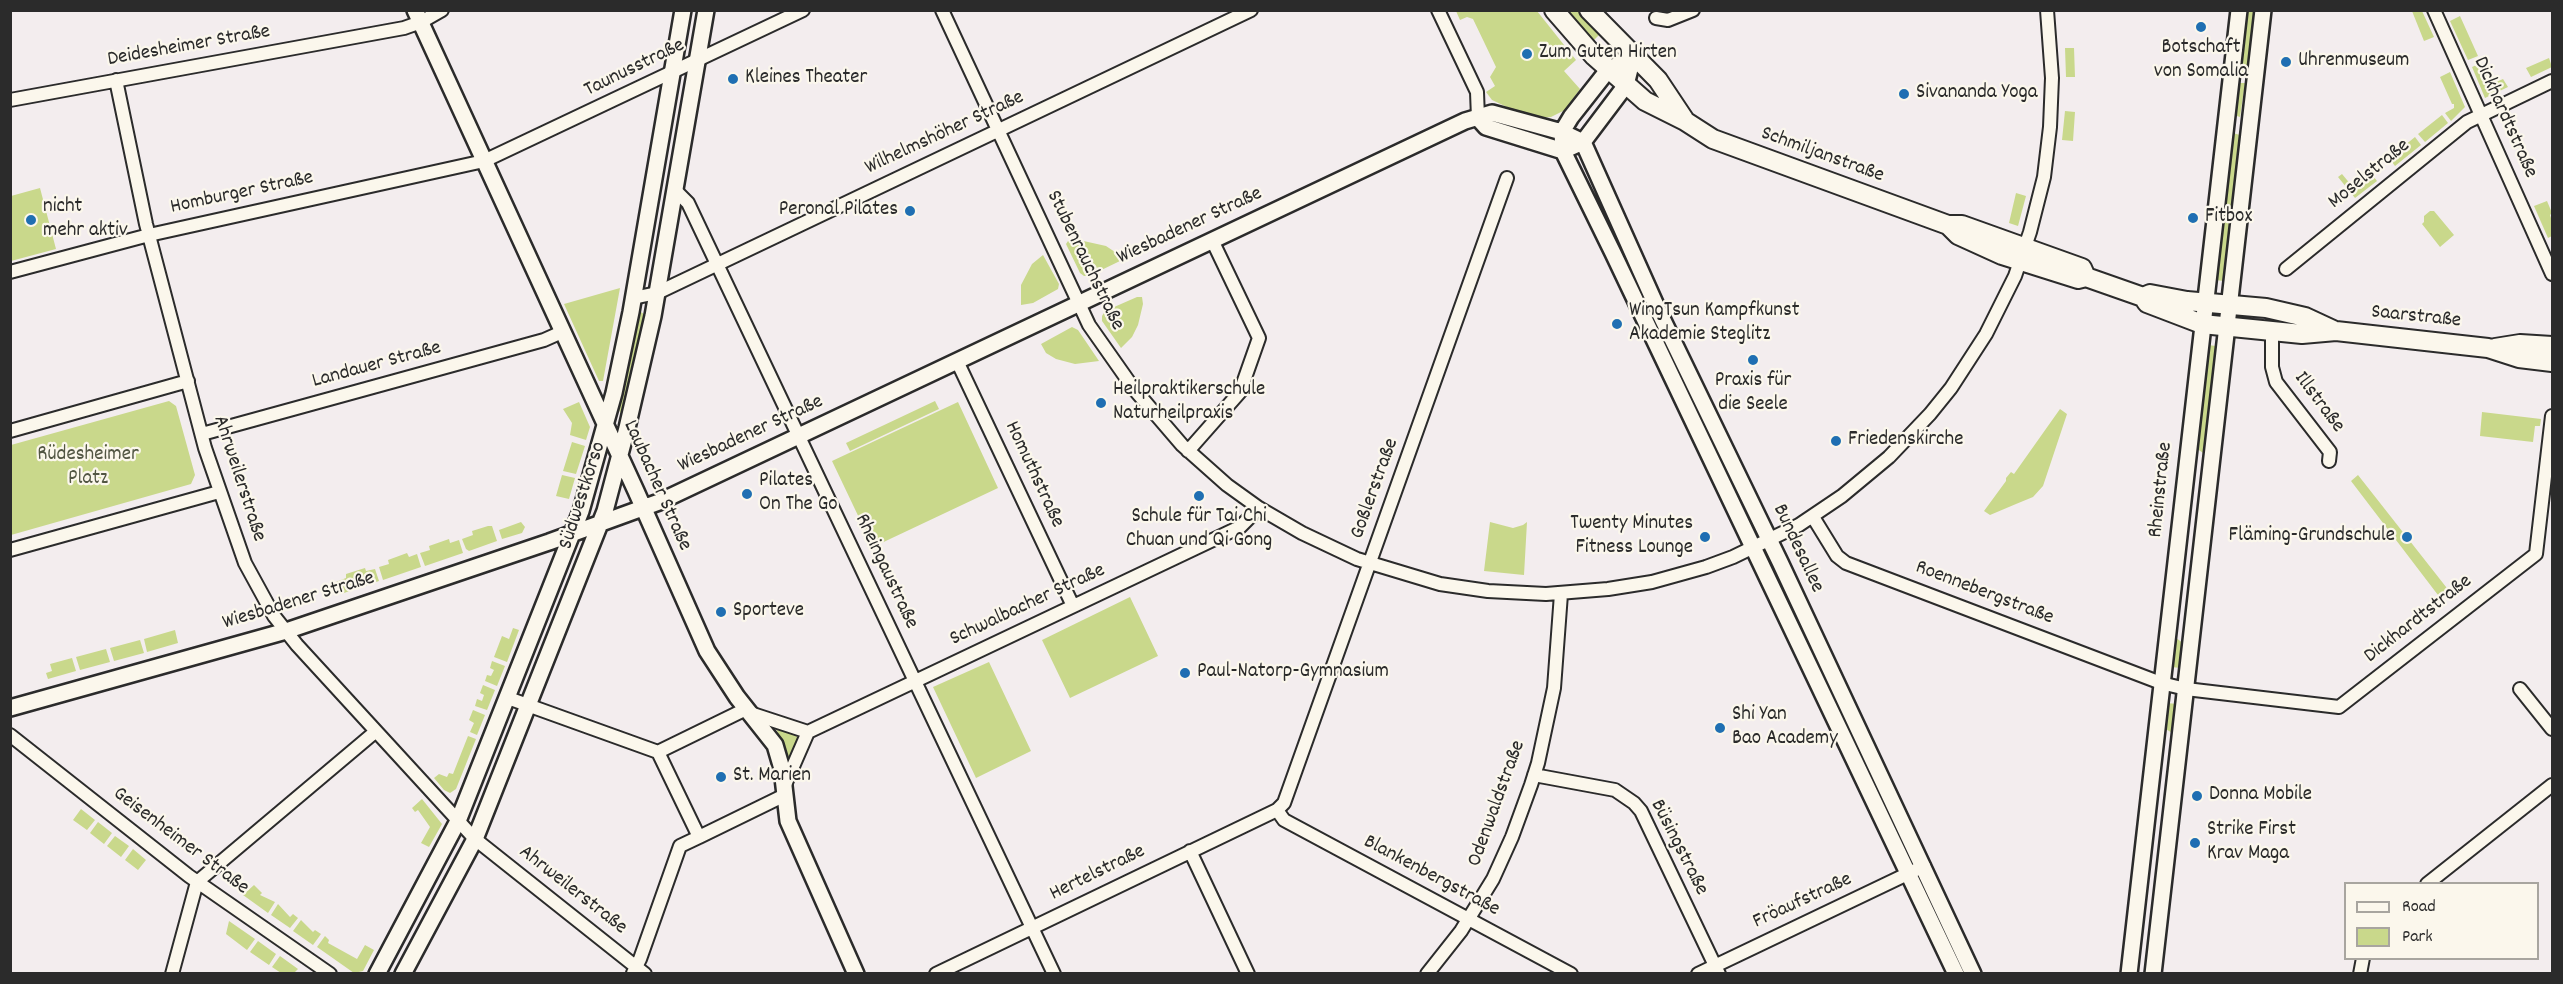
<!DOCTYPE html>
<meta charset="utf-8">
<style>
body{margin:0}
#map{position:relative;width:2563px;height:984px;overflow:hidden;background:#f3edee;font-family:Dekko,sans-serif}
canvas{display:block}
.frame{position:absolute;inset:0;border:12px solid #2b2b2b;pointer-events:none}
.legend{position:absolute;left:2344px;top:882px;width:195px;height:78px;box-sizing:border-box;background:#fbf7ec;border:2px solid #a8a59f;margin:0;padding:8px 10px;list-style:none;font-size:18px;color:#2b2b2b}
.legend li{display:flex;align-items:center;gap:12px;height:30px}
.legend b{width:30px;border:2px solid #a8a59f}
</style>
<div id="map">
<canvas width="2563" height="984"></canvas>
<div class="frame"></div>
<ul class="legend">
<li><b style="height:8px;background:#fbf7ec"></b>Road</li>
<li><b style="height:16px;background:#c9d88b"></b>Park</li>
</ul>
</div>
<script>
const ctx = document.querySelector('canvas').getContext('2d');
ctx.lineJoin = 'round';
function fill(path, color) { ctx.fillStyle = color; ctx.fill(path, 'evenodd'); }
const shape = rows => new Path2D(rows.map(r => 'M' + r).join(''));
function stroke(path, color, width, dash) { ctx.strokeStyle = color; ctx.lineWidth = width; ctx.lineCap = dash ? 'butt' : 'round'; ctx.setLineDash(dash || []); ctx.stroke(path); }
function write(font, color, halo, rows, align = 'center') {
  ctx.font = font + ' Dekko,sans-serif'; ctx.lineWidth = 4.5; ctx.setLineDash([]); ctx.textBaseline = 'middle'; ctx.strokeStyle = halo; ctx.fillStyle = color; for (const [text, x, y, turn = 0] of rows) {
    ctx.save(); ctx.translate(x, y); ctx.rotate((+turn || 0) * Math.PI / 180); ctx.textAlign = isNaN(turn) ? turn : align; if (halo) ctx.strokeText(text, 0, 0); ctx.fillText(text, 0, 0); ctx.restore();
  }
}
const green = shape([
 [1456,11,1537,11,1576,60,1564,71,1580,89,1565,110,1551,117,1539,118,1526,116,1492,100,1486,92,1495,86,1490,77,1496,67,1473,19,1467,17,1460,20],
 [1568,11,1578,11,1599,35,1593,41],
 [2247,11,2254,11,2246,75,2239,74],
 [2412,11,2422,11,2434,37,2424,41],
 [2460,16,2478,56,2468,60,2450,21],
 [2065,48,2074,48,2075,77,2066,77],
 [2549,58,2552,67,2531,77,2526,68],
 [2481,63,2489,82,2494,83,2503,79,2508,87,2485,98,2472,67],
 [2450,72,2465,107,2451,121,2445,113,2454,108,2454,104,2452,104,2440,77],
 [2238,83,2245,83,2240,117,2234,115],
 [2065,111,2075,112,2073,141,2062,140],
 [2442,115,2448,123,2425,142,2418,134],
 [2233,133,2240,135,2223,281,2216,280],
 [2415,137,2421,145,2395,166,2389,158],
 [2370,172,2377,181,2355,198,2338,177,2342,174,2352,186],
 [40,188,56,249,11,261,11,196],
 [2016,193,2026,196,2018,226,2009,223],
 [1597,200,1600,200,1755,522,1747,525,1596,201],
 [2547,201,2552,213,2550,215,2552,221,2552,236,2548,238,2534,206],
 [2430,211,2434,211,2454,235,2440,247,2422,224,2424,222,2424,216],
 [1079,240,1106,246,1121,256,1120,261,1089,276,1084,276,1080,273,1066,244,1068,241],
 [1043,255,1059,284,1058,289,1033,303,1021,305,1021,285,1032,264],
 [620,288,603,381,599,381,564,304],
 [1137,297,1142,297,1143,304,1138,325,1132,337,1121,348,1102,321,1102,316,1105,311],
 [641,312,645,315,623,418,618,408],
 [1072,327,1078,330,1099,361,1075,364,1056,359,1046,353,1041,344],
 [2208,345,2216,346,2206,455,2196,448],
 [169,401,176,406,195,475,191,484,11,535,11,445],
 [935,401,939,409,850,451,846,443],
 [579,402,590,427,586,440,570,435,572,423,563,409],
 [958,402,998,488,873,547,832,461],
 [2060,409,2067,414,2043,486,2033,497,2016,504,1990,515,1984,511,2006,481,2006,478,2011,472,2014,474],
 [2482,412,2541,419,2540,426,2535,426,2533,442,2480,436],
 [572,442,585,446,576,474,563,471],
 [562,475,575,478,569,499,556,496],
 [2358,475,2450,592,2441,599,2351,481],
 [521,522,525,527,522,533,502,539,499,530],
 [1490,522,1513,528,1523,525,1527,522,1524,575,1484,571],
 [488,526,492,526,497,541,469,551,466,549,462,539,473,535,472,531],
 [449,539,450,543,459,540,463,553,425,566,420,553,430,550,429,546],
 [407,553,409,557,417,554,421,567,383,580,379,567,389,564,388,560],
 [1775,564,1817,656,1812,658,1767,568],
 [365,568,366,571,375,569,379,581,341,594,336,582,346,578,346,574],
 [1130,597,1158,656,1070,698,1042,640],
 [513,628,519,630,507,662,494,657,502,636,509,639],
 [175,630,178,643,147,652,144,639],
 [2175,637,2184,644,2181,668,2171,667],
 [140,640,144,653,114,661,110,648],
 [106,649,110,662,80,670,76,657],
 [72,658,76,671,48,679,46,673,52,671,50,664],
 [492,661,505,666,497,686,485,681,487,675,491,676,494,670,490,668],
 [989,662,1031,751,976,778,933,687],
 [1827,678,1914,860,1909,863,1823,680],
 [483,685,495,690,487,710,475,706,477,699,482,701,484,695,480,693],
 [2167,703,2177,704,2174,734,2164,728],
 [473,710,485,715,477,735,470,732,474,723,469,720],
 [775,726,797,736,797,744,790,763],
 [468,736,476,739,456,789,450,793,444,790,434,778,439,774,447,777,449,773,453,774],
 [422,799,442,824,429,847,421,843,430,827,418,810,415,812,412,808],
 [81,809,95,820,87,830,73,820],
 [98,822,112,833,104,844,90,833],
 [115,836,129,846,121,857,107,846],
 [133,849,146,860,138,870,125,860],
 [254,885,262,893,260,895,275,902,268,913,243,895],
 [278,904,290,917,293,914,298,918,290,928,271,915],
 [301,920,313,932,315,930,321,934,313,945,293,931],
 [229,921,255,939,247,950,226,934],
 [325,936,329,940,328,943,357,959,365,945,374,950,363,971,354,973,317,947],
 [258,941,276,954,269,965,250,952],
 [280,956,298,969,294,973,281,973,272,967]
]);
const minor = shape([
 [942,10,1089,325,1134,389,1182,445,1227,485,1259,508,1302,533,1357,559,1440,584,1488,591,1546,594,1608,589,1652,582,1706,567,1733,557,1799,525,1842,496,1889,457,1930,414,1951,388,1986,334,2015,276,2030,232,2044,177,2050,127,2052,78,2047,10],
 [1438,10,1477,92,1478,118],
 [2434,10,2552,274],
 [1656,18,1668,20,1693,10],
 [116,80,146,224,205,448,245,563,274,616,297,645,475,839,645,974],
 [10,100,404,28,421,22,442,10],
 [675,190,688,203,1054,974],
 [2286,269,2467,122,2552,81],
 [10,272,149,235,484,161,803,10],
 [633,298,657,293,1251,10],
 [2272,331,2272,367,2276,382,2330,452,2329,461],
 [957,361,1073,606],
 [10,431,188,381],
 [202,434,544,340,562,332],
 [1188,451,1240,392,1259,338,1212,240],
 [1813,517,1837,556,1846,563,2161,683,2186,689,2339,707,2536,554,2552,416],
 [10,550,219,492],
 [2520,689,2552,729],
 [508,698,658,752],
 [746,709,658,752,699,837,785,795],
 [750,713,808,732],
 [10,735,189,876,330,974],
 [1534,775,1615,790,1634,803,1641,811,1719,974],
 [784,787,808,732,1240,527,1259,508],
 [1277,810,1284,820,1571,974],
 [1190,851,1248,974],
 [2427,884,2552,785],
 [633,973,640,959,680,846,699,837],
 [172,974,197,882,375,732],
 [936,974,1277,810,1284,803,1507,178],
 [1427,974,1461,931,1493,879,1512,837,1531,785,1538,763,1554,688,1561,594],
 [1698,974,1924,866],
 [2360,974,2363,958]
]);
const tertiary = shape([
 [415,10,636,491,707,651,737,697,775,745,782,769,788,821,856,974],
 [1633,57,1608,70,1571,117,1562,132,1563,151,1613,253,1956,974],
 [1478,118,1486,127,1563,151,1583,142,1626,85,1633,57],
 [1583,142,1659,312,1780,562,1973,974],
 [10,708,286,631,549,542,659,502,1465,121,1492,113,1562,132,1583,142],
 [377,974,458,821,581,511,614,393,631,312,683,10],
 [403,974,475,839,605,511,627,428,653,316,706,10],
 [2129,974,2239,10],
 [2153,974,2263,10]
]);
const secondary = shape([
 [1554,10,1594,56,1645,101,1685,121,1713,139,1948,225,1962,225,2082,268,2086,277],
 [1589,10,1658,80,1684,119],
 [1948,225,1958,235,2002,255,2078,279,2086,277,2143,297,2147,303,2202,324,2302,334,2336,331,2488,348,2519,358,2552,362],
 [2143,297,2150,294,2187,301,2266,308,2305,317,2333,330],
 [2495,348,2520,344,2552,346]
]);
const markers = [
 [2201,27,6,"#1f6fb2"],
 [1527,54,6,"#1f6fb2"],
 [2286,62,6,"#1f6fb2"],
 [733,79,6,"#1f6fb2"],
 [1904,94,6,"#1f6fb2"],
 [910,211,6,"#1f6fb2"],
 [2193,218,6,"#1f6fb2"],
 [31,220,6,"#1f6fb2"],
 [1617,324,6,"#1f6fb2"],
 [1753,360,6,"#1f6fb2"],
 [1101,403,6,"#1f6fb2"],
 [1836,441,6,"#1f6fb2"],
 [747,494,6,"#1f6fb2"],
 [1199,496,6,"#1f6fb2"],
 [1705,537,6,"#1f6fb2"],
 [2407,537,6,"#1f6fb2"],
 [721,612,6,"#1f6fb2"],
 [1185,673,6,"#1f6fb2"],
 [1720,728,6,"#1f6fb2"],
 [721,777,6,"#1f6fb2"],
 [2197,796,6,"#1f6fb2"],
 [2195,843,6,"#1f6fb2"]
];
const streetNames = [
 ["Deidesheimer Straße",189,47,-10],
 ["Taunusstraße",635,69,-26],
 ["Dickhardtstraße",2504,118,66],
 ["Wilhelmshöher Straße",945,134,-25],
 ["Schmiljanstraße",1822,156,20],
 ["Moselstraße",2370,175,-39],
 ["Homburger Straße",242,194,-12],
 ["Wiesbadener Straße",1190,227,-25],
 ["Stubenrauchstraße",1084,261,64],
 ["Saarstraße",2416,318,6],
 ["Landauer Straße",377,366,-15],
 ["Illstraße",2318,403,53],
 ["Wiesbadener Straße",751,435,-25],
 ["Homuthstraße",1033,475,65],
 ["Ahrweilerstraße",238,479,72],
 ["Laubacher Straße",656,486,66],
 ["Goßlerstraße",1376,489,-70],
 ["Rheinstraße",2162,490,-84],
 ["Südwestkorso",584,496,-72],
 ["Bundesallee",1797,549,65],
 ["Rheingaustraße",885,572,65],
 ["Roennebergstraße",1984,594,21],
 ["Wiesbadener Straße",299,602,-17],
 ["Schwalbacher Straße",1028,606,-25],
 ["Dickhardtstraße",2419,620,-38],
 ["Odenwaldstraße",1498,804,-70],
 ["Geisenheimer Straße",180,842,37],
 ["Büsingstraße",1678,848,63],
 ["Hertelstraße",1098,874,-26],
 ["Blankenbergstraße",1431,877,28],
 ["Ahrweilerstraße",572,891,38],
 ["Fröaufstraße",1803,902,-25]
];
const poiNames = [
 ["Botschaft",2201,49,"center"],
 ["von Somalia",2201,73,"center"],
 ["Zum Guten Hirten",1539,54],
 ["Uhrenmuseum",2298,62],
 ["Kleines Theater",745,79],
 ["Sivananda Yoga",1916,94],
 ["nicht",43,208],
 ["mehr aktiv",43,232],
 ["Peronal Pilates",898,211,"right"],
 ["Fitbox",2205,218],
 ["WingTsun Kampfkunst",1629,312],
 ["Akademie Steglitz",1629,336],
 ["Praxis für",1753,382,"center"],
 ["die Seele",1753,406,"center"],
 ["Heilpraktikerschule",1113,391],
 ["Naturheilpraxis",1113,415],
 ["Friedenskirche",1848,441],
 ["Pilates",759,482],
 ["On The Go",759,506],
 ["Schule für Tai Chi",1199,518,"center"],
 ["Chuan und Qi Gong",1199,542,"center"],
 ["Twenty Minutes",1693,525,"right"],
 ["Fitness Lounge",1693,549,"right"],
 ["Fläming-Grundschule",2395,537,"right"],
 ["Sporteve",733,612],
 ["Paul-Natorp-Gymnasium",1197,673],
 ["Shi Yan",1732,716],
 ["Bao Academy",1732,740],
 ["St. Marien",733,777],
 ["Donna Mobile",2209,796],
 ["Strike First",2207,831],
 ["Krav Maga",2207,855]
];
const parkNames = [
 ["Rüdesheimer",88,456],
 ["Platz",88,480]
];
fill(green, '#c9d88b');
stroke(minor, '#2b2b2b', 16);
stroke(tertiary, '#2b2b2b', 20);
stroke(secondary, '#2b2b2b', 22);
stroke(minor, '#fbf7ec', 12);
stroke(tertiary, '#fbf7ec', 15);
stroke(secondary, '#fbf7ec', 18);
for (const [x, y, r, color] of markers) { const dot = new Path2D(); dot.arc(x, y, r, 0, 2 * Math.PI); ctx.fillStyle = color; ctx.fill(dot); stroke(dot, '#fbf7ec', 2); }
write('21px', '#2b2b2b', '#fbf7ec', streetNames);
write('21px', '#2b2b2b', '#fbf7ec', poiNames, 'left');
write('21px', '#525643', '#fbf7ec', parkNames);
</script>
